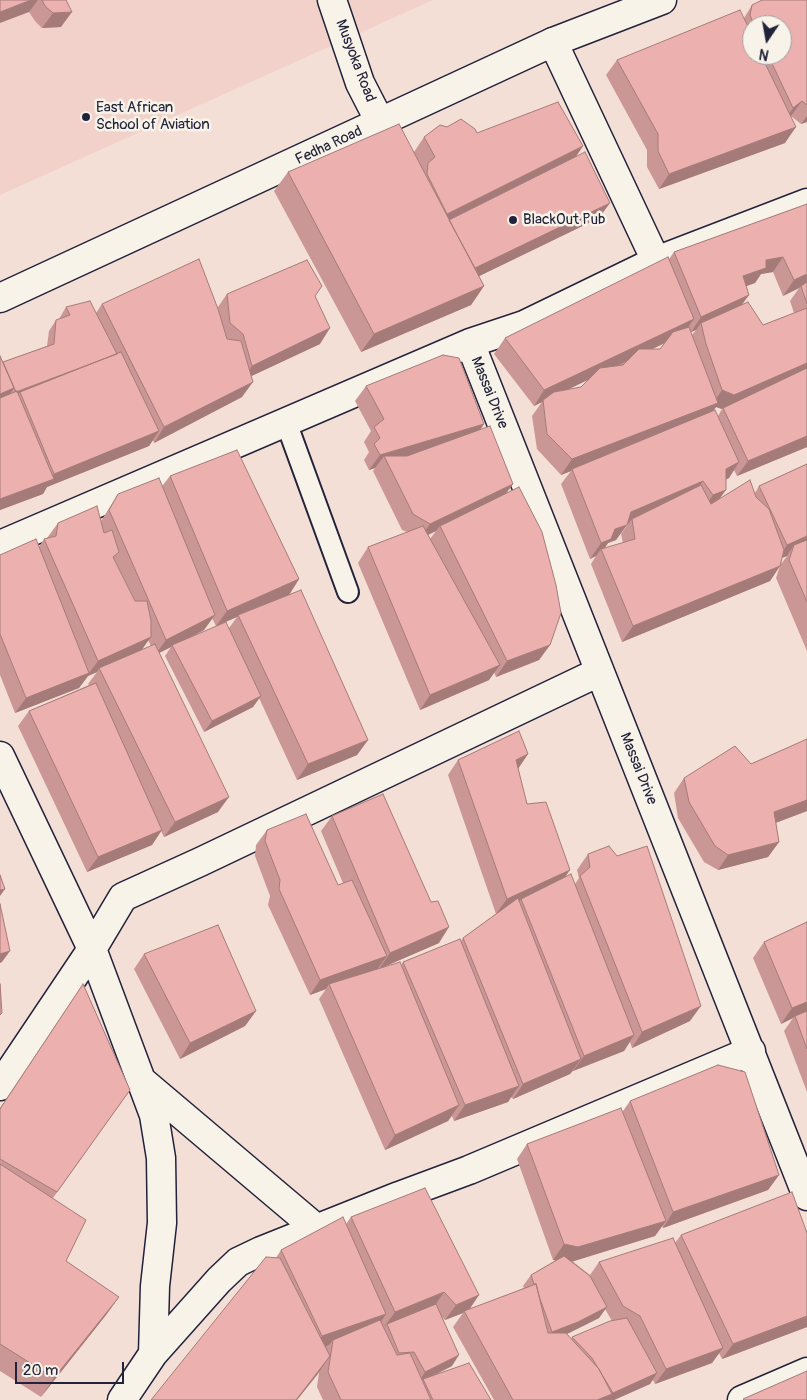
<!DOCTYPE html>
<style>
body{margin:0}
#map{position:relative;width:807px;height:1400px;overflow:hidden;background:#f4dfd7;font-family:Pangolin,sans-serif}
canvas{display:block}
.north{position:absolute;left:742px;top:15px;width:50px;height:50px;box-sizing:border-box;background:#f7f3e8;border:1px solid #a29fa3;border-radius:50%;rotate:192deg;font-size:14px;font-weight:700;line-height:20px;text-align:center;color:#22223b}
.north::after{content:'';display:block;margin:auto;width:18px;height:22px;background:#22223b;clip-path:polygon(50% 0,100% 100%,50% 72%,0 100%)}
.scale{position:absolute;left:15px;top:1362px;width:109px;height:22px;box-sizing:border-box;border:2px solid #22223b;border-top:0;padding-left:6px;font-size:15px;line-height:18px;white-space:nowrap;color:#22223b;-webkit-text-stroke:4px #f7f3e8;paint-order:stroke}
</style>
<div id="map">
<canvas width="807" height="1400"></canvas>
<div class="north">N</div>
<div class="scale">20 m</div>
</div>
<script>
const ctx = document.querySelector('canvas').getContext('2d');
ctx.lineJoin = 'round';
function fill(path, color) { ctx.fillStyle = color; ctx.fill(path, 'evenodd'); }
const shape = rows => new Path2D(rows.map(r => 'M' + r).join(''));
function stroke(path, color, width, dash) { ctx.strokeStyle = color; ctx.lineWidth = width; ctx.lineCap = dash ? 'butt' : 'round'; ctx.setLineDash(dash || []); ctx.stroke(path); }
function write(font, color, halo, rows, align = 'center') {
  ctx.font = font + ' Pangolin,sans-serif'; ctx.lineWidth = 5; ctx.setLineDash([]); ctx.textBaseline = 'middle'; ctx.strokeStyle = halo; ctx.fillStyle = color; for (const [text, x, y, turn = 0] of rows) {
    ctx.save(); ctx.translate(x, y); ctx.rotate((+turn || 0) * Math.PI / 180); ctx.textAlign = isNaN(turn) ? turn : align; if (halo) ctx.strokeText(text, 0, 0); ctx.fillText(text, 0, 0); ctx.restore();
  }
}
const built = shape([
 [0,0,433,0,0,195]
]);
const service = shape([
 [286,422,348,592]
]);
const minor = shape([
 [332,0,360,83,380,122],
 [553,42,656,261],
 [470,343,807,1196],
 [0,545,470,343,524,325,656,261,807,203],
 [0,756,92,949,154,1115,161,1158,162,1223,155,1286,153,1354],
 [142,1081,317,1229],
 [0,1086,92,949,123,897,200,862,599,672],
 [122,1400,153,1354,219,1280,238,1262,261,1251,399,1196,469,1170,751,1051],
 [742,1400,807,1372]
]);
const tertiary = shape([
 [0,298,553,42,662,0]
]);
const wall = shape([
 [0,0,66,0,61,27,42,28,35,21,29,12],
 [807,0,807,122,801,124,791,116,785,143,659,189,647,167,647,150,606,75,617,60,744,18,752,5],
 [752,25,782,25,782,55,752,55],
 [477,133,583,146,576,156,599,218,479,276,484,286,471,305,361,352,274,191,288,172,414,152,424,137],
 [807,204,807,447,737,476,734,470,729,478,726,479,719,499,755,493,759,486,807,464,807,651,776,578,780,566,770,581,622,642,591,564,596,556,590,559,561,484,571,471,561,475,537,449,532,416,542,402,534,406,494,354,505,338,669,259,674,252],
 [773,272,783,296,799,288,790,301,794,313,763,325,741,305,749,295,746,286,755,283,761,274],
 [696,330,692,335,691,332],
 [665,343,660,349,652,349,657,347],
 [589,379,581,387,567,390,572,387],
 [716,407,722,409,718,416,712,411],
 [627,524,628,524,621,534,623,543,605,548,608,543,616,540],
 [787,556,781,564,782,558],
 [227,294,315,296,320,344,251,376,242,397,154,443,153,440,149,446,47,487,43,494,0,510,0,356,3,362,47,346,49,331,56,320,59,319,66,307,96,313,102,304,218,307],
 [366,386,484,424,480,430,513,484,506,493,550,645,539,660,496,677,494,672,489,680,420,710,358,563,368,547,407,532,402,530,373,471,375,468,369,470,364,460,369,452,364,442,371,431,355,401],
 [436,531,430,539,428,535],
 [170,476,299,579,289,595,368,740,357,755,297,780,259,698,253,707,204,732,165,656,171,647,159,653,218,812,164,837,161,831,152,845,87,872,18,726,29,711,89,685,88,684,97,672,88,676,79,688,15,713,0,675,0,555,39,547,44,539,47,538,58,523,101,521,118,494,162,486],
 [237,617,229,628,190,638,204,630,212,618,216,626],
 [148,640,151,646,142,650],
 [807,739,807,811,776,823,779,842,768,857,718,870,704,862,678,818,674,793,684,778,751,764],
 [528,754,518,768,527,804,566,876,575,884,579,878,577,870,588,854,690,1021,632,1048,630,1042,624,1051,573,1071,570,1074,513,1099,511,1097,508,1102,454,1121,452,1116,448,1121,385,1150,319,999,326,989,310,995,268,905,270,896,255,856,256,845,267,830,338,885,343,883,321,831,332,816,439,943,381,968,401,965,403,962,461,941,463,938,496,914,448,775,458,760],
 [807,922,807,1092,784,1031,793,1018,781,1024,753,958,764,942],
 [144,954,256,1011,245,1026,180,1059,134,969],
 [83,984,130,1090,53,1198,66,1261,119,1297,106,1315,41,1397,0,1371,0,1108],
 [630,1101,779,1175,768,1190,663,1228,662,1226,655,1236,572,1261,590,1275,599,1262,675,1243,681,1235,807,1327,722,1359,719,1353,712,1363,655,1384,653,1380,650,1384,614,1400,494,1400,453,1327,463,1313,445,1320,442,1317,452,1366,433,1376,491,1400,323,1400,317,1387,319,1372,297,1400,151,1400,276,1258,281,1250,346,1224,351,1217,479,1295,469,1310,524,1288,523,1286,531,1275,556,1260,553,1260,517,1159,527,1144,623,1111],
 [605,1309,612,1321,572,1337,571,1339,567,1334,599,1318]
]);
const shadedWall = shape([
 [31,0,38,0,29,12,0,23,0,12],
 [72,12,61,27,42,28,53,13],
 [802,101,791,116,782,124,793,108],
 [807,116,807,122,801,124],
 [796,127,785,143,659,189,669,174],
 [583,146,573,161,437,229,447,214],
 [610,203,599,218,465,283,475,268],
 [783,257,773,272,761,274,755,283,733,291,743,276,766,260],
 [807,274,807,285,801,286,799,288,783,296,794,280],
 [484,286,471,305,361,352,374,334],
 [749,295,738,310,701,323,696,330,691,332,701,317],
 [694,319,683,334,534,406,544,390],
 [330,328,320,344,241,381,252,366],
 [117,354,20,392,14,401,16,392],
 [807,363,807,373,723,410,723,408,722,409,716,407,708,418,572,469,571,471,561,475,572,459,712,405,722,390],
 [253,382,242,397,154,443,164,427],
 [14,388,4,403,0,405,0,394],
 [484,424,474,439,388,465,384,456,375,468,369,470,380,455],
 [159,431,149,446,47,487,43,494,0,510,0,499,50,480,54,474],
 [807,436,807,447,737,476,748,461],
 [739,462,729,478,716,485,726,469],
 [703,481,693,496,632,519,628,524,620,527,631,512],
 [513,484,502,499,440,526,436,531,419,539,430,524],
 [726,490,715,505,702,510,713,495],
 [627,525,616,540,608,543,602,551,601,549,596,556,590,559,601,543,615,529],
 [807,536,807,547,794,545,787,556,776,560,787,545],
 [780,566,770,581,622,642,633,626],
 [299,579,289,595,238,615,237,617,216,626,227,611],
 [215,615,204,630,173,646,172,645,171,647,155,655,166,640],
 [151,637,140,652,99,668,97,672,88,676,79,688,15,713,26,698,89,673,98,661],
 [550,645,539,660,496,677,507,661],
 [500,665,489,680,420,710,430,695],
 [261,696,253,707,204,732,212,721],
 [368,740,357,755,297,780,308,764],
 [528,754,518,769,516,760],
 [229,797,218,812,164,837,175,822],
 [807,800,807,811,764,827,774,812],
 [162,830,152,845,87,872,98,857],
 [779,842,768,857,718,870,728,855],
 [570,870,559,886,521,899,517,905,496,914,507,899],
 [5,889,0,896,0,890],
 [449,927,439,943,379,969,390,953],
 [10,951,2,962,0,963,0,954],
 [387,956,376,971,329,984,326,989,310,995,320,980],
 [807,1002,807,1012,795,1016,793,1018,781,1024,792,1008],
 [701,1006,690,1021,632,1048,642,1032],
 [256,1011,245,1026,180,1059,190,1043],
 [634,1035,624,1051,573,1071,584,1056],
 [581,1059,570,1074,513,1099,523,1084],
 [519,1086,508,1102,454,1121,465,1105],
 [459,1105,448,1121,385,1150,395,1135],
 [779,1175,768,1190,663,1228,673,1212],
 [666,1221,655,1236,568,1263,553,1260,564,1244],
 [444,1292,433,1308,387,1324,384,1327,395,1312],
 [479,1295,468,1311,464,1311,463,1313,445,1320,456,1305],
 [119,1297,106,1315,41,1397,54,1378],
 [607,1307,599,1318,571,1332,544,1343,552,1332],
 [386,1314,376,1329,333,1340,329,1345,311,1352,322,1336],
 [807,1316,807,1327,722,1359,733,1344],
 [723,1348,712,1363,655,1384,666,1369],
 [459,1355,452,1366,424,1380,423,1379,422,1381,418,1383,425,1372],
 [330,1356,317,1375,297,1400,296,1400],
 [657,1373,650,1384,614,1400,597,1400]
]);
const building = shape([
 [0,0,31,0,0,12,0,0],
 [42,0,66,0,72,12,53,13,45,6,42,0],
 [762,0,807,0,807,105,802,101,793,108,768,55,782,55,782,25,754,25,750,15,752,5,762,0],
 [740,10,752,35,752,55,761,55,796,127,669,174,658,151,658,134,617,60,740,10],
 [558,102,583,146,447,214,427,174,428,163,435,157,424,137,440,125,447,127,461,119,475,129,477,133,558,102],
 [399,124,484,286,374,334,288,172,399,124],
 [585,152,610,203,475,268,449,220,585,152],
 [807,204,807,274,794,280,783,257,766,260,766,268,743,276,749,295,701,317,674,252,807,204],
 [668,257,694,319,544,390,505,338,668,257],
 [199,259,218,309,227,339,241,341,253,382,164,427,102,304,199,259],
 [307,260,322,286,315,296,330,328,252,366,243,334,230,323,227,294,307,260],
 [807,282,807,304,801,286,807,282],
 [90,301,117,354,16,392,3,362,54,344,56,320,70,315,66,307,90,301],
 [748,302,763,325,807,308,807,363,734,395,722,390,706,344,701,323,748,302],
 [689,327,718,403,572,459,547,434,543,400,554,392,581,387,600,368,623,365,639,349,660,349,673,332,689,327],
 [121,352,159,431,54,474,20,392,121,352],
 [443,355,459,358,484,424,380,455,374,444,380,438,374,427,384,419,366,386,443,355],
 [0,356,14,388,0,394,0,356],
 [807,368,807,436,748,461,723,408,807,368],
 [17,391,54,479,0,499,0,398,17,391],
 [715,410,739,462,726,469,726,490,713,495,703,481,631,512,627,525,615,529,611,539,601,543,572,469,715,410],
 [490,426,513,484,430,524,413,514,384,456,407,456,490,426],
 [237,450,299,579,227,611,170,476,237,450],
 [807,464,807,536,787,545,759,486,807,464],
 [159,478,215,615,166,640,109,510,118,494,159,478],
 [750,480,756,497,769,509,784,550,780,566,633,626,601,549,635,539,632,519,701,485,711,504,750,480],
 [519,487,542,532,556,585,561,613,550,645,507,661,440,526,519,487],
 [97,506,104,533,112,530,119,552,113,557,135,601,147,601,151,621,151,637,98,661,44,539,56,536,58,523,97,506],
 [423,526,500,665,430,695,368,547,423,526],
 [36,539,89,673,26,698,0,634,0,555,36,539],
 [807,540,807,602,789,560,794,545,807,540],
 [301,590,368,740,308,764,238,615,301,590],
 [226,622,261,696,212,721,172,645,226,622],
 [155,644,229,797,175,822,99,668,155,644],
 [96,683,162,830,98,857,29,711,96,683],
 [519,731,528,754,516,760,527,804,546,802,570,870,507,899,458,760,519,731],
 [807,739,807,800,774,812,779,842,728,855,715,846,689,802,684,778,735,746,751,764,807,739],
 [383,794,431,902,438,901,449,927,390,953,332,816,383,794],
 [306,814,338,885,352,880,387,956,320,980,279,889,280,880,265,841,267,830,306,814],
 [609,846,617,856,647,846,701,1006,642,1032,580,876,590,867,588,854,609,846],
 [571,874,634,1035,584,1056,521,899,571,874],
 [0,875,5,889,0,890,0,875],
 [518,898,581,1059,523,1084,463,938,518,898],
 [0,904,10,951,0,954,0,904],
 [807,922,807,1002,792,1008,764,942,807,922],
 [218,925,256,1011,190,1043,144,954,218,925],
 [460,939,519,1086,465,1105,403,962,460,939],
 [400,962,459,1105,395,1135,329,984,400,962],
 [0,984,2,1013,0,1015,0,984],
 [83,984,130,1090,57,1192,0,1159,0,1109,83,984],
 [807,1011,807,1049,795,1016,807,1011],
 [718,1065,745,1072,779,1175,673,1212,630,1101,718,1065],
 [621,1108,666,1221,578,1247,564,1244,527,1144,621,1108],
 [0,1164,86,1220,66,1261,119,1297,54,1378,0,1344,0,1164],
 [425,1188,479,1295,456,1305,444,1292,395,1312,351,1217,425,1188],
 [792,1192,807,1233,807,1316,733,1344,681,1235,792,1192],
 [343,1217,386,1314,322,1336,281,1250,343,1217],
 [673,1238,723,1348,666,1369,640,1316,623,1306,599,1262,673,1238],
 [564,1256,590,1276,607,1307,578,1322,552,1332,540,1299,536,1284,534,1284,531,1275,564,1256],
 [266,1257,280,1258,330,1356,296,1400,151,1400,266,1257],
 [536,1284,548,1333,566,1333,599,1369,612,1394,597,1400,513,1400,464,1311,536,1284],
 [436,1304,459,1355,425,1372,414,1352,399,1353,387,1324,436,1304],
 [627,1318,657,1373,613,1393,592,1358,572,1337,610,1321,627,1318],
 [380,1320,397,1355,410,1353,431,1400,341,1400,328,1372,333,1340,380,1320],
 [469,1363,491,1400,433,1400,423,1379,469,1363],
 [807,1371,807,1400,744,1400,743,1399,807,1371]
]);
const markers = [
 [86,117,5,"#22223b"],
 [513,220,5,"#22223b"]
];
const streetNames = [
 ["Musyoka Road",355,61,69],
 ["Fedha Road",329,146,-25],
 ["Massai Drive",489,393,68],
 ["Massai Drive",638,769,68]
];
const poiNames = [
 ["East African",96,108],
 ["School of Aviation",96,125],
 ["BlackOut Pub",523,220]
];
fill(built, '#f2d1cb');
stroke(service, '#22223b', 24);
stroke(minor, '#22223b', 31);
stroke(tertiary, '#22223b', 31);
stroke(service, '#f7f3e8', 20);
stroke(minor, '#f7f3e8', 28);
stroke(tertiary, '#f7f3e8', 28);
fill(wall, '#cb9796');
fill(shadedWall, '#a57b7a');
fill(building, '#ecb0af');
stroke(building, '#a57b7a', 1);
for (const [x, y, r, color] of markers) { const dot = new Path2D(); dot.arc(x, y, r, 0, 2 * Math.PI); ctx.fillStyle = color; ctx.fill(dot); stroke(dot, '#f7f3e8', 2); }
write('15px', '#22223b', '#f7f3e8', streetNames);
write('15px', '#22223b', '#f7f3e8', poiNames, 'left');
</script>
